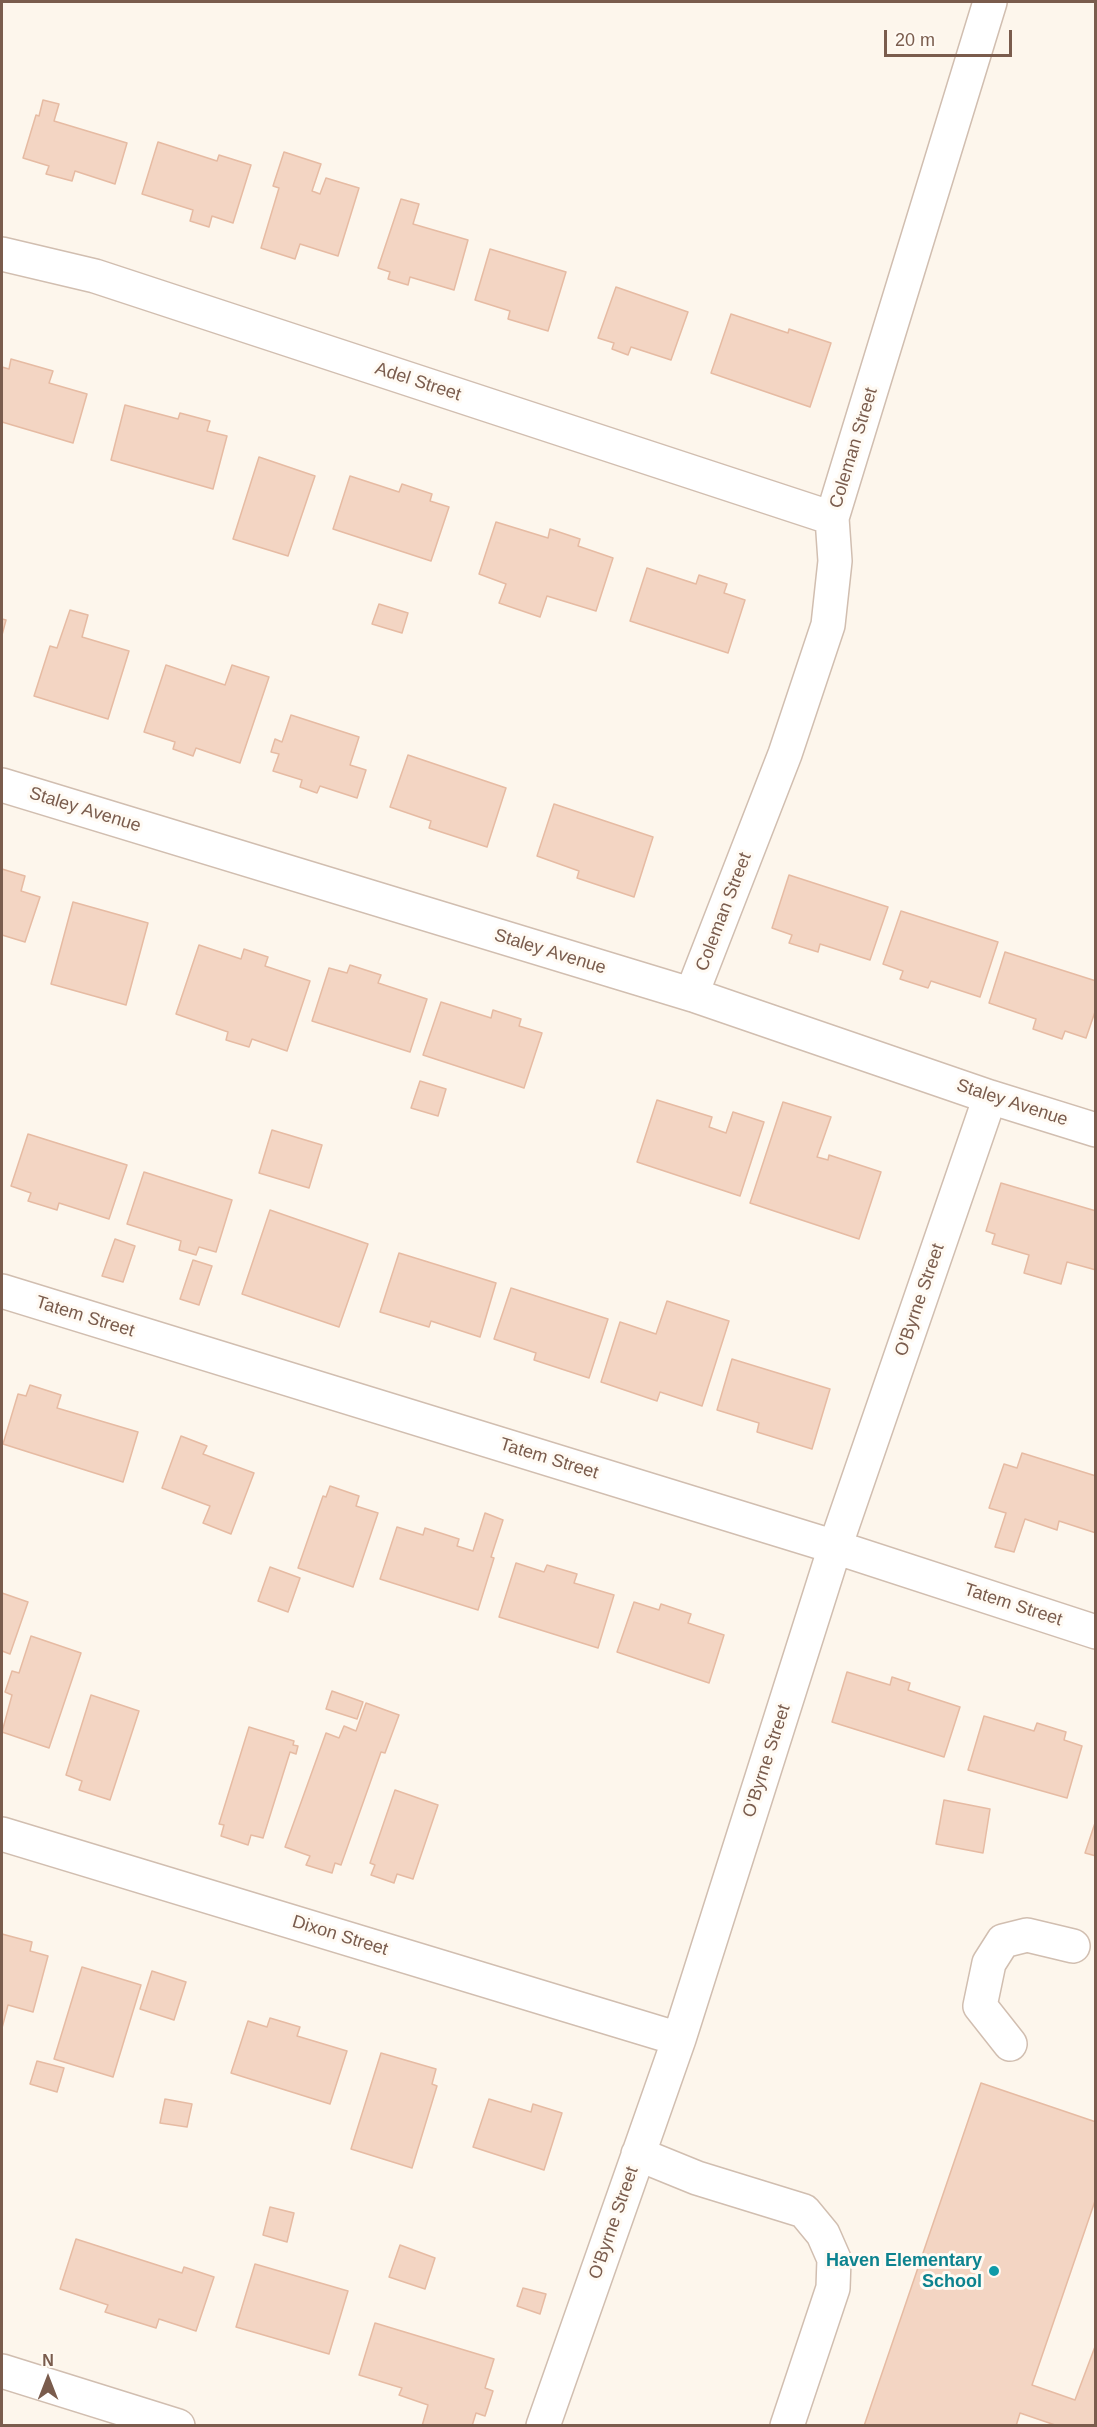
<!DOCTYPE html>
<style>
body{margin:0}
#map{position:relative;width:1097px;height:2427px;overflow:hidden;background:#fdf6ec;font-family:Helvetica,sans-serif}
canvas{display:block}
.frame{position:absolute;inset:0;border:3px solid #7a5c4d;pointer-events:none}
.north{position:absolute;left:18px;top:2349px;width:60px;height:60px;-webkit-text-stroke:4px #fffaf3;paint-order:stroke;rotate:0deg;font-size:16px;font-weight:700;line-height:24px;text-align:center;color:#7a5c4d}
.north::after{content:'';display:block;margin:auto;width:21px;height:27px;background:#7a5c4d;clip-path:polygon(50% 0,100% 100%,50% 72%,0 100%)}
.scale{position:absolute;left:884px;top:30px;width:128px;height:27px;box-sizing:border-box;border:3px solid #7a5c4d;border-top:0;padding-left:8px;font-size:18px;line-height:21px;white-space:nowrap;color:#7a5c4d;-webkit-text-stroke:4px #fffaf3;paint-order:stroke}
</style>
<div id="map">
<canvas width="1097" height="2427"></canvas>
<div class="frame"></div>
<div class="north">N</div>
<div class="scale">20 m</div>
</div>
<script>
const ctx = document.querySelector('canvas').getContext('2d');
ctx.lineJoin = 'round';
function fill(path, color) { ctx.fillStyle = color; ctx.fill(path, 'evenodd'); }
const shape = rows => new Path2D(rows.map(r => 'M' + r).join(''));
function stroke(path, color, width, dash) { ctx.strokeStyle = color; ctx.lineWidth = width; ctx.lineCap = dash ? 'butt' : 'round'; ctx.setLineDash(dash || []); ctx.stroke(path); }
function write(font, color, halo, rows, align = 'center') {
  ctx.font = font + ' Helvetica,sans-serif'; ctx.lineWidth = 6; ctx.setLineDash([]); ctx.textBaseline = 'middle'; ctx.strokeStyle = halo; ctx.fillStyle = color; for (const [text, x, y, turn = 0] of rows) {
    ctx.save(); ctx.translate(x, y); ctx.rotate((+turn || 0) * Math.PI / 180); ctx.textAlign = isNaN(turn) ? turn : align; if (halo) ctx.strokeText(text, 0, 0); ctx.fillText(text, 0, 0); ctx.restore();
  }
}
const building = shape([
 [43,100,59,104,54,121,127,143,115,184,75,171,72,181,46,174,49,166,23,158,36,115,39,116,43,100],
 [158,142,217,161,219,155,251,165,233,223,212,216,209,227,190,221,193,210,142,194,158,142],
 [284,152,321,164,312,191,320,194,326,178,359,188,338,256,300,244,295,259,261,248,279,188,273,186,284,152],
 [401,199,419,204,413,224,468,240,454,290,410,277,408,285,388,279,390,272,378,268,401,199],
 [490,249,566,272,548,331,508,319,510,311,475,300,490,249],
 [616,287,688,312,671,360,631,347,628,355,612,349,614,343,598,338,616,287],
 [731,314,788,333,789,329,831,343,810,407,711,373,731,314],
 [11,359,53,371,49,383,87,394,73,443,2,422,2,367,9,369,11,359],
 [125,405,178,419,180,413,210,421,207,431,227,436,213,489,111,460,125,405],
 [259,457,315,476,288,556,233,539,259,457],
 [350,476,399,492,402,484,432,494,430,501,449,507,431,561,333,529,350,476],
 [496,522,548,538,550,529,580,539,578,546,613,558,596,611,547,596,540,617,499,603,506,584,479,574,496,522],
 [647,568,696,584,699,575,727,584,724,593,745,600,728,653,630,621,647,568],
 [379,604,408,613,402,633,372,624,379,604],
 [70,610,88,615,82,637,129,651,108,719,34,696,50,646,57,648,70,610],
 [2,619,6,620,2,635,2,619],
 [166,665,225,685,232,665,269,677,240,763,196,748,193,756,173,749,175,742,144,732,166,665],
 [291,715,359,737,350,765,366,770,357,798,320,786,317,793,300,787,302,780,273,771,279,754,271,752,275,739,282,742,291,715],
 [408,755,506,788,487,847,429,828,431,821,390,807,408,755],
 [554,804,653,837,634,897,577,878,579,871,537,856,554,804],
 [2,869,25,876,21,891,40,897,25,942,2,935,2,869],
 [789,875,888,907,870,960,820,944,818,952,789,943,792,935,772,928,789,875],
 [73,902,148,923,126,1005,51,984,73,902],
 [901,911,998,942,980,997,931,981,928,988,900,979,903,971,883,964,901,911],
 [199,945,241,959,244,949,268,957,265,966,310,981,287,1051,252,1039,249,1047,226,1040,228,1032,176,1014,199,945],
 [1005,952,1096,981,1096,1009,1086,1038,1065,1031,1062,1039,1033,1029,1036,1019,989,1003,1005,952],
 [350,965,381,975,378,983,427,999,410,1052,312,1021,329,968,347,973,350,965],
 [441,1002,491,1018,493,1010,521,1019,519,1026,542,1033,524,1088,423,1055,441,1002],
 [420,1081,446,1089,438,1116,411,1108,420,1081],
 [657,1100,712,1117,709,1127,726,1133,733,1112,764,1122,740,1196,637,1162,657,1100],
 [783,1102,831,1117,817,1157,828,1160,829,1155,881,1172,859,1239,750,1203,783,1102],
 [272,1130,322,1145,309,1188,259,1173,272,1130],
 [28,1134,127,1165,109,1219,59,1203,57,1210,28,1201,31,1193,11,1186,28,1134],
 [144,1172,232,1200,216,1252,199,1247,196,1255,179,1250,181,1241,127,1224,144,1172],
 [1001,1183,1096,1211,1096,1270,1067,1262,1061,1284,1024,1273,1029,1255,992,1244,995,1234,986,1231,1001,1183],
 [270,1210,368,1244,339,1327,242,1294,270,1210],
 [115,1239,135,1246,123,1282,102,1276,115,1239],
 [399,1253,496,1283,480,1337,431,1321,429,1327,380,1312,399,1253],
 [193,1260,212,1266,199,1305,180,1299,193,1260],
 [511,1288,608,1319,589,1378,534,1360,536,1353,494,1339,511,1288],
 [667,1301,729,1321,702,1406,660,1392,657,1401,601,1382,620,1322,656,1334,667,1301],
 [732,1359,830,1389,812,1449,757,1432,759,1423,717,1410,732,1359],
 [30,1385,61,1395,57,1408,138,1432,123,1482,3,1444,18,1394,26,1396,30,1385],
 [181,1436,207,1446,203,1454,254,1473,231,1534,203,1523,210,1506,162,1488,181,1436],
 [1022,1453,1096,1476,1096,1533,1059,1521,1057,1530,1025,1519,1014,1552,995,1547,1006,1513,989,1508,1004,1464,1017,1468,1022,1453],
 [330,1486,359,1496,356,1506,378,1513,353,1587,298,1568,323,1496,326,1497,330,1486],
 [485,1513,503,1520,491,1557,494,1558,478,1610,380,1579,397,1527,423,1535,425,1528,459,1539,457,1546,473,1551,485,1513],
 [516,1563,544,1572,547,1565,577,1574,574,1583,614,1595,598,1648,499,1617,516,1563],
 [270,1567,300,1578,288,1612,258,1601,270,1567],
 [2,1593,28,1602,10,1654,2,1651,2,1593],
 [634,1602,659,1610,661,1604,691,1614,688,1623,724,1635,709,1683,617,1652,634,1602],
 [31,1636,81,1653,49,1748,2,1732,12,1695,5,1692,12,1671,19,1673,31,1636],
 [847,1672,890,1685,892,1677,910,1683,908,1690,960,1707,944,1757,832,1722,847,1672],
 [332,1691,363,1702,357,1719,326,1709,332,1691],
 [91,1695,139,1711,110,1800,79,1790,82,1781,66,1775,91,1695],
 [366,1703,399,1715,385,1753,381,1752,341,1865,335,1863,332,1873,306,1865,310,1856,285,1847,326,1733,339,1738,344,1726,356,1731,366,1703],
 [984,1716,1034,1731,1037,1723,1066,1732,1064,1740,1082,1746,1067,1798,968,1770,984,1716],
 [249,1727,294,1741,293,1745,298,1746,296,1754,290,1752,263,1838,251,1835,248,1845,221,1836,224,1825,219,1824,249,1727],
 [395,1790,438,1805,413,1879,397,1874,394,1883,371,1875,375,1865,370,1863,395,1790],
 [944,1800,990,1809,983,1853,936,1844,944,1800],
 [1096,1820,1096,1856,1085,1853,1096,1820],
 [2,1934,32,1942,30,1951,48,1956,33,2012,8,2005,2,2028,2,1934],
 [82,1967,141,1985,113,2077,54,2059,82,1967],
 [152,1971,186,1982,174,2020,140,2009,152,1971],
 [270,2018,300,2027,297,2036,347,2051,330,2104,231,2073,248,2021,267,2027,270,2018],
 [381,2053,436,2069,432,2084,437,2086,412,2168,351,2149,381,2053],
 [37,2061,64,2068,57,2092,30,2084,37,2061],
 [981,2083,1096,2122,1096,2198,1032,2385,1075,2400,1096,2344,1096,2426,1058,2426,1020,2413,1016,2426,864,2426,981,2083],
 [165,2099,192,2104,187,2127,160,2123,165,2099],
 [489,2099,531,2112,533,2104,562,2113,544,2170,473,2147,489,2099],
 [270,2207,294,2213,287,2242,263,2235,270,2207],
 [76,2239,182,2273,184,2267,214,2277,196,2331,159,2319,156,2328,105,2312,108,2305,60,2289,76,2239],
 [400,2245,435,2258,425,2289,389,2277,400,2245],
 [255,2264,348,2291,329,2354,236,2327,255,2264],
 [523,2288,546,2294,540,2314,517,2306,523,2288],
 [375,2323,494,2359,485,2388,493,2391,485,2416,476,2413,472,2426,422,2426,428,2405,399,2395,402,2388,359,2375,375,2323]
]);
const minor = shape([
 [2,254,95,276,832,518],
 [2,785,693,995,990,1097,1096,1130],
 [693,995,696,983,785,754,828,625,835,561,832,518,990,2],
 [2,1291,835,1547,1096,1632],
 [2,1834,679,2039],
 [1010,2044,980,2006,989,1963,1003,1941,1027,1935,1073,1946],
 [638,2154,697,2178,804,2211,823,2234,834,2259,833,2288,787,2426],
 [2,2371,178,2426],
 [543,2426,679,2039,835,1547,990,1097]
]);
const markers = [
 [994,2271,6,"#0f9aa8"]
];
const streetNames = [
 ["Adel Street",418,382,18],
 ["Coleman Street",854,448,-73],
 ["Staley Avenue",85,810,17],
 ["Coleman Street",724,912,-69],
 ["Staley Avenue",550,952,17],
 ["Staley Avenue",1012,1103,18],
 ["O'Byrne Street",920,1300,-71],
 ["Tatem Street",85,1317,17],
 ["Tatem Street",549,1459,17],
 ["Tatem Street",1013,1605,18],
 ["O'Byrne Street",767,1761,-72],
 ["Dixon Street",340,1936,17],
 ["O'Byrne Street",614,2223,-71]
];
const cultureNames = [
 ["Haven Elementary",982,2261],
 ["School",982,2282]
];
fill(building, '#f3d5c3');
stroke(building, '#e6bba3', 1.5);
stroke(minor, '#d1beb0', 36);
stroke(minor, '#fff', 33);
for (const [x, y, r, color] of markers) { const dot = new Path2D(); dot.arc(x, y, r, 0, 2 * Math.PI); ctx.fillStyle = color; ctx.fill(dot); stroke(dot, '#fffaf3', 2); }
write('18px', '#7a5c4d', '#fffaf3', streetNames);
write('bold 18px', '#0d838f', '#fffaf3', cultureNames, 'right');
</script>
